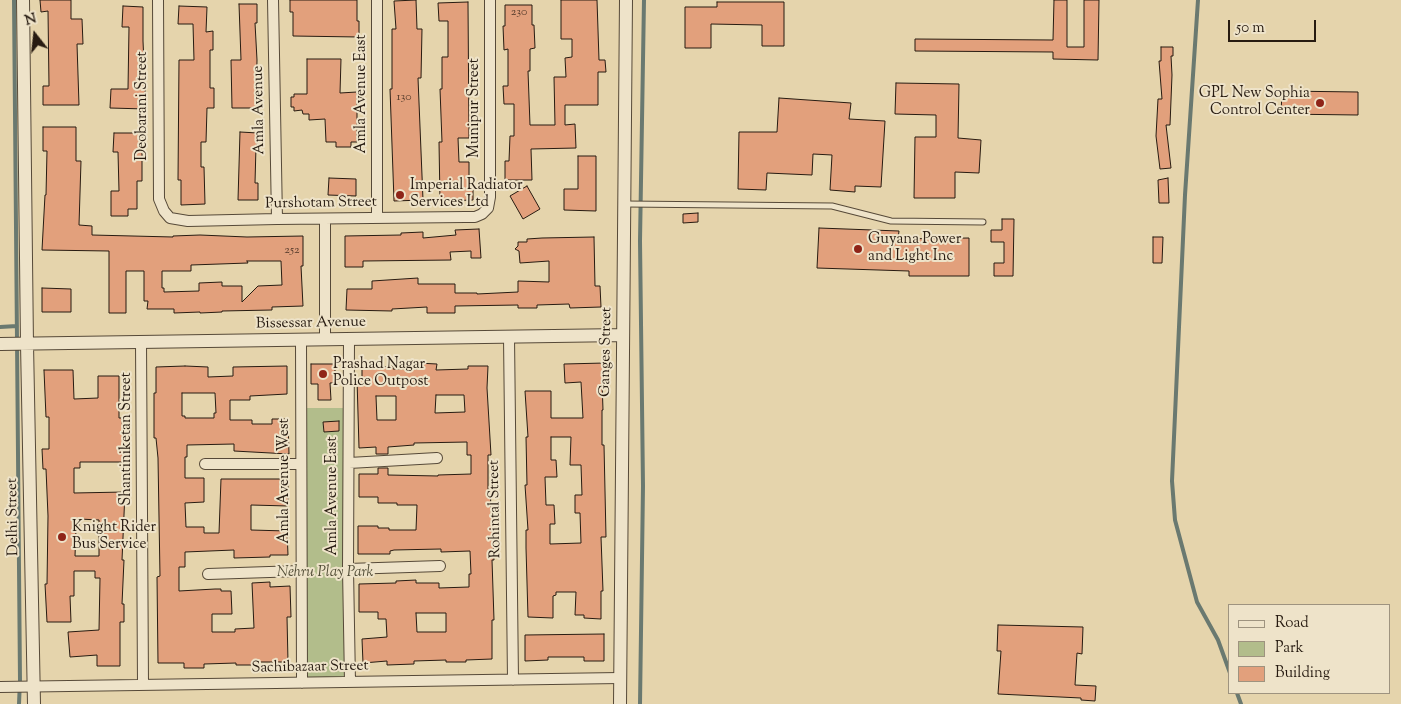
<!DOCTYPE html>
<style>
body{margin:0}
#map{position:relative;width:1401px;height:704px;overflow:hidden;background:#e5d4ac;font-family:"Sorts Mill Goudy",serif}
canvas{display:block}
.legend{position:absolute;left:1228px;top:604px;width:162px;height:90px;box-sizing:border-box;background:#eee3c9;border:1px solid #9e937f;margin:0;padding:6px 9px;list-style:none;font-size:15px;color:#271b11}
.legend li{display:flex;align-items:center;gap:10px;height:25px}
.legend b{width:25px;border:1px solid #9e937f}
.north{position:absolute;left:10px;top:10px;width:50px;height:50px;-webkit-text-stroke:4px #eee3c9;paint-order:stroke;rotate:344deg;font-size:14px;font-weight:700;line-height:20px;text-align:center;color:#271b11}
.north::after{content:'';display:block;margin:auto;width:18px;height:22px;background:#271b11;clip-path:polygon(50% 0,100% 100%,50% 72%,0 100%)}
.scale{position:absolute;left:1228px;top:20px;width:88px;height:22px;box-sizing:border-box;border:2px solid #271b11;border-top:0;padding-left:6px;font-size:15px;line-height:18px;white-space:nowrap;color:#271b11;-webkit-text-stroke:4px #eee3c9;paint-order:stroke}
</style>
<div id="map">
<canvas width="1401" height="704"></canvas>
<ul class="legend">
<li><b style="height:6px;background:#eee3c9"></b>Road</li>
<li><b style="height:14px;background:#b2bd8b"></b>Park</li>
<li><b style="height:14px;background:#e2a07c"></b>Building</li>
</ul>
<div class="north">N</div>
<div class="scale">50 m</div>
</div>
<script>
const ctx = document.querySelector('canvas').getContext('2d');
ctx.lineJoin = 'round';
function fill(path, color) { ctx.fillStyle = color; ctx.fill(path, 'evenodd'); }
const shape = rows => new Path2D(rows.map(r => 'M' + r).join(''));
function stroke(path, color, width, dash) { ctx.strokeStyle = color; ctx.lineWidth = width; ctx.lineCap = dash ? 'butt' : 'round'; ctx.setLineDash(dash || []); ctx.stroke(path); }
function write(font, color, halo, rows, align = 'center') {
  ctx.font = font + ' "Sorts Mill Goudy",serif'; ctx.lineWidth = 4; ctx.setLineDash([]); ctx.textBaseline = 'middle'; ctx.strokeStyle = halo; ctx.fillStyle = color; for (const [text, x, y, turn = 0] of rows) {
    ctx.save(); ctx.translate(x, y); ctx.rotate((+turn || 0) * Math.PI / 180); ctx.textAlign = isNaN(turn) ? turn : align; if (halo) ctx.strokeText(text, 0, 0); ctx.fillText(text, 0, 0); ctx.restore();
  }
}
const green = shape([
 [300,408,348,408,350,682,302,683]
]);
const stream = shape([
 [14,0,20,680,19,704],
 [1198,0,1185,195,1172,481,1175,520,1197,602,1218,640,1230,673],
 [0,327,17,326],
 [1237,693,1241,704],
 [640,704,643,486,640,241,644,0]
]);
const building = shape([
 [40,0,71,0,71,19,82,19,83,44,77,44,79,105,43,105,43,86,49,86,48,11,41,12,40,0],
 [290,0,357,0,357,21,359,21,359,37,293,36,293,12,290,12,290,0],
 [416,0,417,29,422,29,421,78,418,78,423,200,394,201,390,89,392,89,392,29,396,29,394,1,416,0],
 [561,0,597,0,599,60,605,60,606,72,598,72,598,105,565,105,565,125,575,124,576,148,531,149,532,180,505,180,505,161,509,161,510,136,514,136,514,104,504,104,503,86,508,86,508,49,504,50,503,26,505,26,505,5,532,5,532,25,534,25,535,48,530,49,530,71,528,71,530,125,555,125,554,77,566,77,565,58,572,57,572,39,561,39,561,0],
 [1054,0,1067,0,1067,47,1084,47,1084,0,1099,0,1098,60,1053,59,1053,52,915,51,915,39,1053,40,1054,0],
 [468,2,469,138,458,138,459,162,469,162,469,183,473,183,473,200,440,201,439,142,442,142,440,89,442,89,442,57,448,57,448,21,439,21,438,3,468,2],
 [717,2,784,2,784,46,762,46,762,25,711,24,711,48,685,48,685,7,717,7,717,2],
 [239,4,257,4,257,23,255,23,257,60,256,108,232,108,231,60,241,60,239,4],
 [123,6,143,7,143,41,146,109,110,108,111,89,128,89,129,27,122,27,123,6],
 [179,6,207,7,206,32,213,31,213,50,210,50,210,88,214,88,214,108,207,108,206,142,201,142,201,167,204,167,205,204,181,205,181,180,178,180,179,60,194,60,193,24,178,24,179,6],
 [1161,47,1173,47,1173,56,1171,56,1172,75,1170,125,1166,125,1171,168,1160,169,1156,136,1158,99,1162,99,1159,61,1161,61,1161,47],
 [307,59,341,59,340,93,357,92,357,142,351,142,351,147,336,147,336,142,326,142,325,119,309,120,309,114,303,114,302,110,294,111,294,107,291,107,291,97,294,97,294,94,307,94,307,59],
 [896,83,959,84,958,138,981,140,979,173,955,172,955,198,914,198,915,137,936,137,936,115,895,114,896,83],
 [1282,91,1358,92,1358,115,1281,114,1282,91],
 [779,98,851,103,849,119,885,121,881,187,855,186,855,192,830,190,832,155,813,154,812,175,767,173,766,190,738,189,739,132,777,132,779,98],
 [43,127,76,127,76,161,81,161,79,225,92,226,92,235,173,237,173,236,200,235,247,237,303,236,303,266,301,266,303,306,272,307,272,310,222,311,222,312,200,313,200,312,174,313,174,309,147,309,148,301,144,301,144,271,126,271,126,313,109,313,109,251,42,250,45,195,46,195,47,151,43,151,43,127],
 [247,261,281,261,282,285,258,286,242,302,242,286,222,286,222,282,199,283,199,291,164,292,164,288,162,288,162,271,191,271,191,265,248,263,247,261],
 [240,132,258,133,257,146,256,146,255,183,258,183,258,200,238,200,240,132],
 [114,133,142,133,142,181,137,181,137,209,128,209,128,216,111,216,111,191,119,191,118,152,113,152,114,133],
 [578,156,596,156,596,211,564,210,564,189,578,189,578,156],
 [329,178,356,179,356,196,328,195,329,178],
 [1168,178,1169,203,1159,203,1158,180,1168,178],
 [527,186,540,209,523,219,510,196,527,186],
 [698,213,698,222,683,223,683,214,698,213],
 [1002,219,1014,219,1013,276,994,276,994,263,1004,263,1004,242,991,242,991,230,1002,230,1002,219],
 [819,228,899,231,898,239,969,238,969,276,909,276,909,271,817,268,819,228],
 [479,229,481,258,471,258,471,251,450,252,451,260,363,261,363,267,345,267,345,236,401,235,401,233,423,232,423,238,456,235,455,230,479,229],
 [594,237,595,286,600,286,601,307,570,308,569,304,537,305,537,308,518,308,518,305,455,306,455,313,427,313,427,307,392,309,392,311,346,310,347,289,372,289,372,281,418,278,418,284,455,284,455,293,477,293,477,294,518,292,518,281,549,282,549,261,520,263,519,251,515,249,518,246,518,242,527,242,527,239,542,238,594,237],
 [1153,237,1163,237,1162,263,1153,263,1153,237],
 [42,288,71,289,71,312,42,312,42,288],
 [417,363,437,364,436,370,468,369,468,366,488,366,487,388,491,455,488,455,488,490,490,489,494,560,492,560,494,620,492,620,492,659,466,660,466,662,446,662,446,660,414,661,414,664,387,665,387,661,363,663,362,639,387,637,386,619,378,619,378,612,359,612,359,584,396,583,396,581,416,580,416,583,439,583,439,588,469,587,469,574,471,574,470,551,441,552,441,549,394,550,390,551,390,554,358,554,358,526,378,526,378,528,389,528,389,530,416,530,417,505,397,505,397,503,378,503,378,497,359,497,359,474,378,474,378,468,388,468,388,475,438,476,438,475,471,474,471,455,467,455,467,442,414,443,414,445,388,447,388,454,376,454,376,447,359,448,357,379,362,379,362,369,393,366,393,369,417,369,417,363],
 [436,395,464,395,465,412,435,413,436,395],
 [376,396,396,396,396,420,377,420,376,396],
 [416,613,446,613,446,632,417,632,416,613],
 [605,363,606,381,602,381,603,410,602,410,602,445,604,445,606,537,601,537,603,591,601,591,601,619,584,618,584,615,575,615,576,592,556,592,556,595,553,596,553,618,528,617,526,548,526,530,528,530,525,485,527,485,526,437,528,437,525,391,551,391,551,418,583,418,581,382,565,383,564,364,605,363],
 [551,437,571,437,570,465,581,465,582,495,575,495,575,513,580,513,581,543,550,544,550,524,555,524,554,505,546,505,545,477,557,477,556,460,551,460,551,437],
 [311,364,335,364,335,383,330,383,331,400,318,400,318,384,311,384,311,364],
 [185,366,208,367,208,377,233,376,233,367,287,366,287,394,250,396,250,400,230,400,230,420,252,420,252,424,272,424,272,419,288,419,289,454,234,451,234,444,187,445,187,457,185,457,185,478,204,478,204,502,185,503,186,527,204,527,204,533,219,533,221,479,288,479,288,506,251,505,251,530,287,531,288,555,270,555,270,557,234,558,234,550,185,552,185,567,179,567,179,591,215,589,221,589,221,591,231,591,232,614,212,614,212,632,235,632,235,629,254,628,252,583,270,582,270,587,290,586,291,617,287,617,288,662,258,662,258,665,236,665,236,663,204,664,204,668,184,668,184,663,158,663,157,577,160,576,158,458,156,438,154,438,154,393,156,393,156,367,185,366],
 [182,393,215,393,216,413,214,413,214,418,185,418,185,416,182,416,182,393],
 [44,370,73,370,74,399,98,398,98,376,119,376,119,418,122,418,123,441,129,441,128,462,80,462,80,468,74,468,74,493,125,492,122,560,124,560,122,604,124,604,124,622,120,622,120,666,97,666,97,655,70,657,68,632,99,630,100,578,95,578,95,571,74,571,74,596,70,596,71,622,47,622,45,584,47,584,48,516,46,469,43,469,42,449,49,449,49,417,46,417,44,370],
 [79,519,99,520,99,556,75,556,76,529,79,529,79,519],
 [339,421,339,431,324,432,323,422,339,421],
 [998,625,1083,627,1082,654,1077,653,1075,685,1096,686,1095,701,1081,700,1081,698,998,694,1001,651,997,651,998,625],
 [604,634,604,661,584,661,584,657,548,657,548,660,525,661,525,635,604,634]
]);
const service = shape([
 [626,204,832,206,891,221,983,222]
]);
const minor = shape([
 [158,0,159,199,164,211,170,218,188,221,277,219,465,217,475,217,482,214,488,208,490,197,490,0],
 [273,0,277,219],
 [377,0,377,218],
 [509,337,513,680],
 [349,339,348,569,350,682],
 [301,340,302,683],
 [325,340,325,219],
 [141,342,143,685],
 [349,463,437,458],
 [205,464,301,464],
 [348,569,440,566],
 [208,574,300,571],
 [0,687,620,678]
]);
const tertiary = shape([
 [23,0,27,344,34,704],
 [0,344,623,335],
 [620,704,626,0]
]);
const markers = [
 [1320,103,5,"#8f2418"],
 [400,195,5,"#8f2418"],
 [858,249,5,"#8f2418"],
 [323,374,5,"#8f2418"],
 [62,537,5,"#8f2418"]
];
const numberNames = [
 ["230",519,13],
 ["130",404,98],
 ["252",292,251]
];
const streetNames = [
 ["Amla Avenue East",362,94,-90],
 ["Deobarani Street",143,106,-90],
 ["Munipur Street",475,108,-90],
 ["Amla Avenue",260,110,-91],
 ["Purshotam Street",321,204,-1],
 ["Bissessar Avenue",311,324,-1],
 ["Ganges Street",607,352,-89],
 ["Shantiniketan Street",127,439,-90],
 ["Amla Avenue West",285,481,-90],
 ["Amla Avenue East",333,496,-90],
 ["Rohintal Street",496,509,-91],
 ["Delhi Street",14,517,-91],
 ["Sachibazaar Street",310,668,-1]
];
const poiNames = [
 ["GPL New Sophia",1310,94,"right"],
 ["Control Center",1310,111,"right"],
 ["Imperial Radiator",410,186],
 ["Services Ltd",410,203],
 ["Guyana Power",868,240],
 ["and Light Inc",868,257],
 ["Prashad Nagar",333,365],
 ["Police Outpost",333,382],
 ["Knight Rider",72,528],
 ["Bus Service",72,545]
];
const parkNames = [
 ["Nehru Play Park",325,573]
];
fill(green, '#b2bd8b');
stroke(stream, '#6a7970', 4);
fill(building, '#e2a07c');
stroke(building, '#271b11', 1);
stroke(service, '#564938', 7);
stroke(minor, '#564938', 12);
stroke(tertiary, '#564938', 14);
stroke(service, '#eee3c9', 5);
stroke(minor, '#eee3c9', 10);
stroke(tertiary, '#eee3c9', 12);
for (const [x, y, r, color] of markers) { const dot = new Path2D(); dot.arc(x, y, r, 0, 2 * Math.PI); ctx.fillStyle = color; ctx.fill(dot); stroke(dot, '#eee3c9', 2); }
write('12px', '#563c2c', null, numberNames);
write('15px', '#271b11', '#eee3c9', streetNames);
write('15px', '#271b11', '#eee3c9', poiNames, 'left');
write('italic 15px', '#514c36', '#eee3c9', parkNames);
</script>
